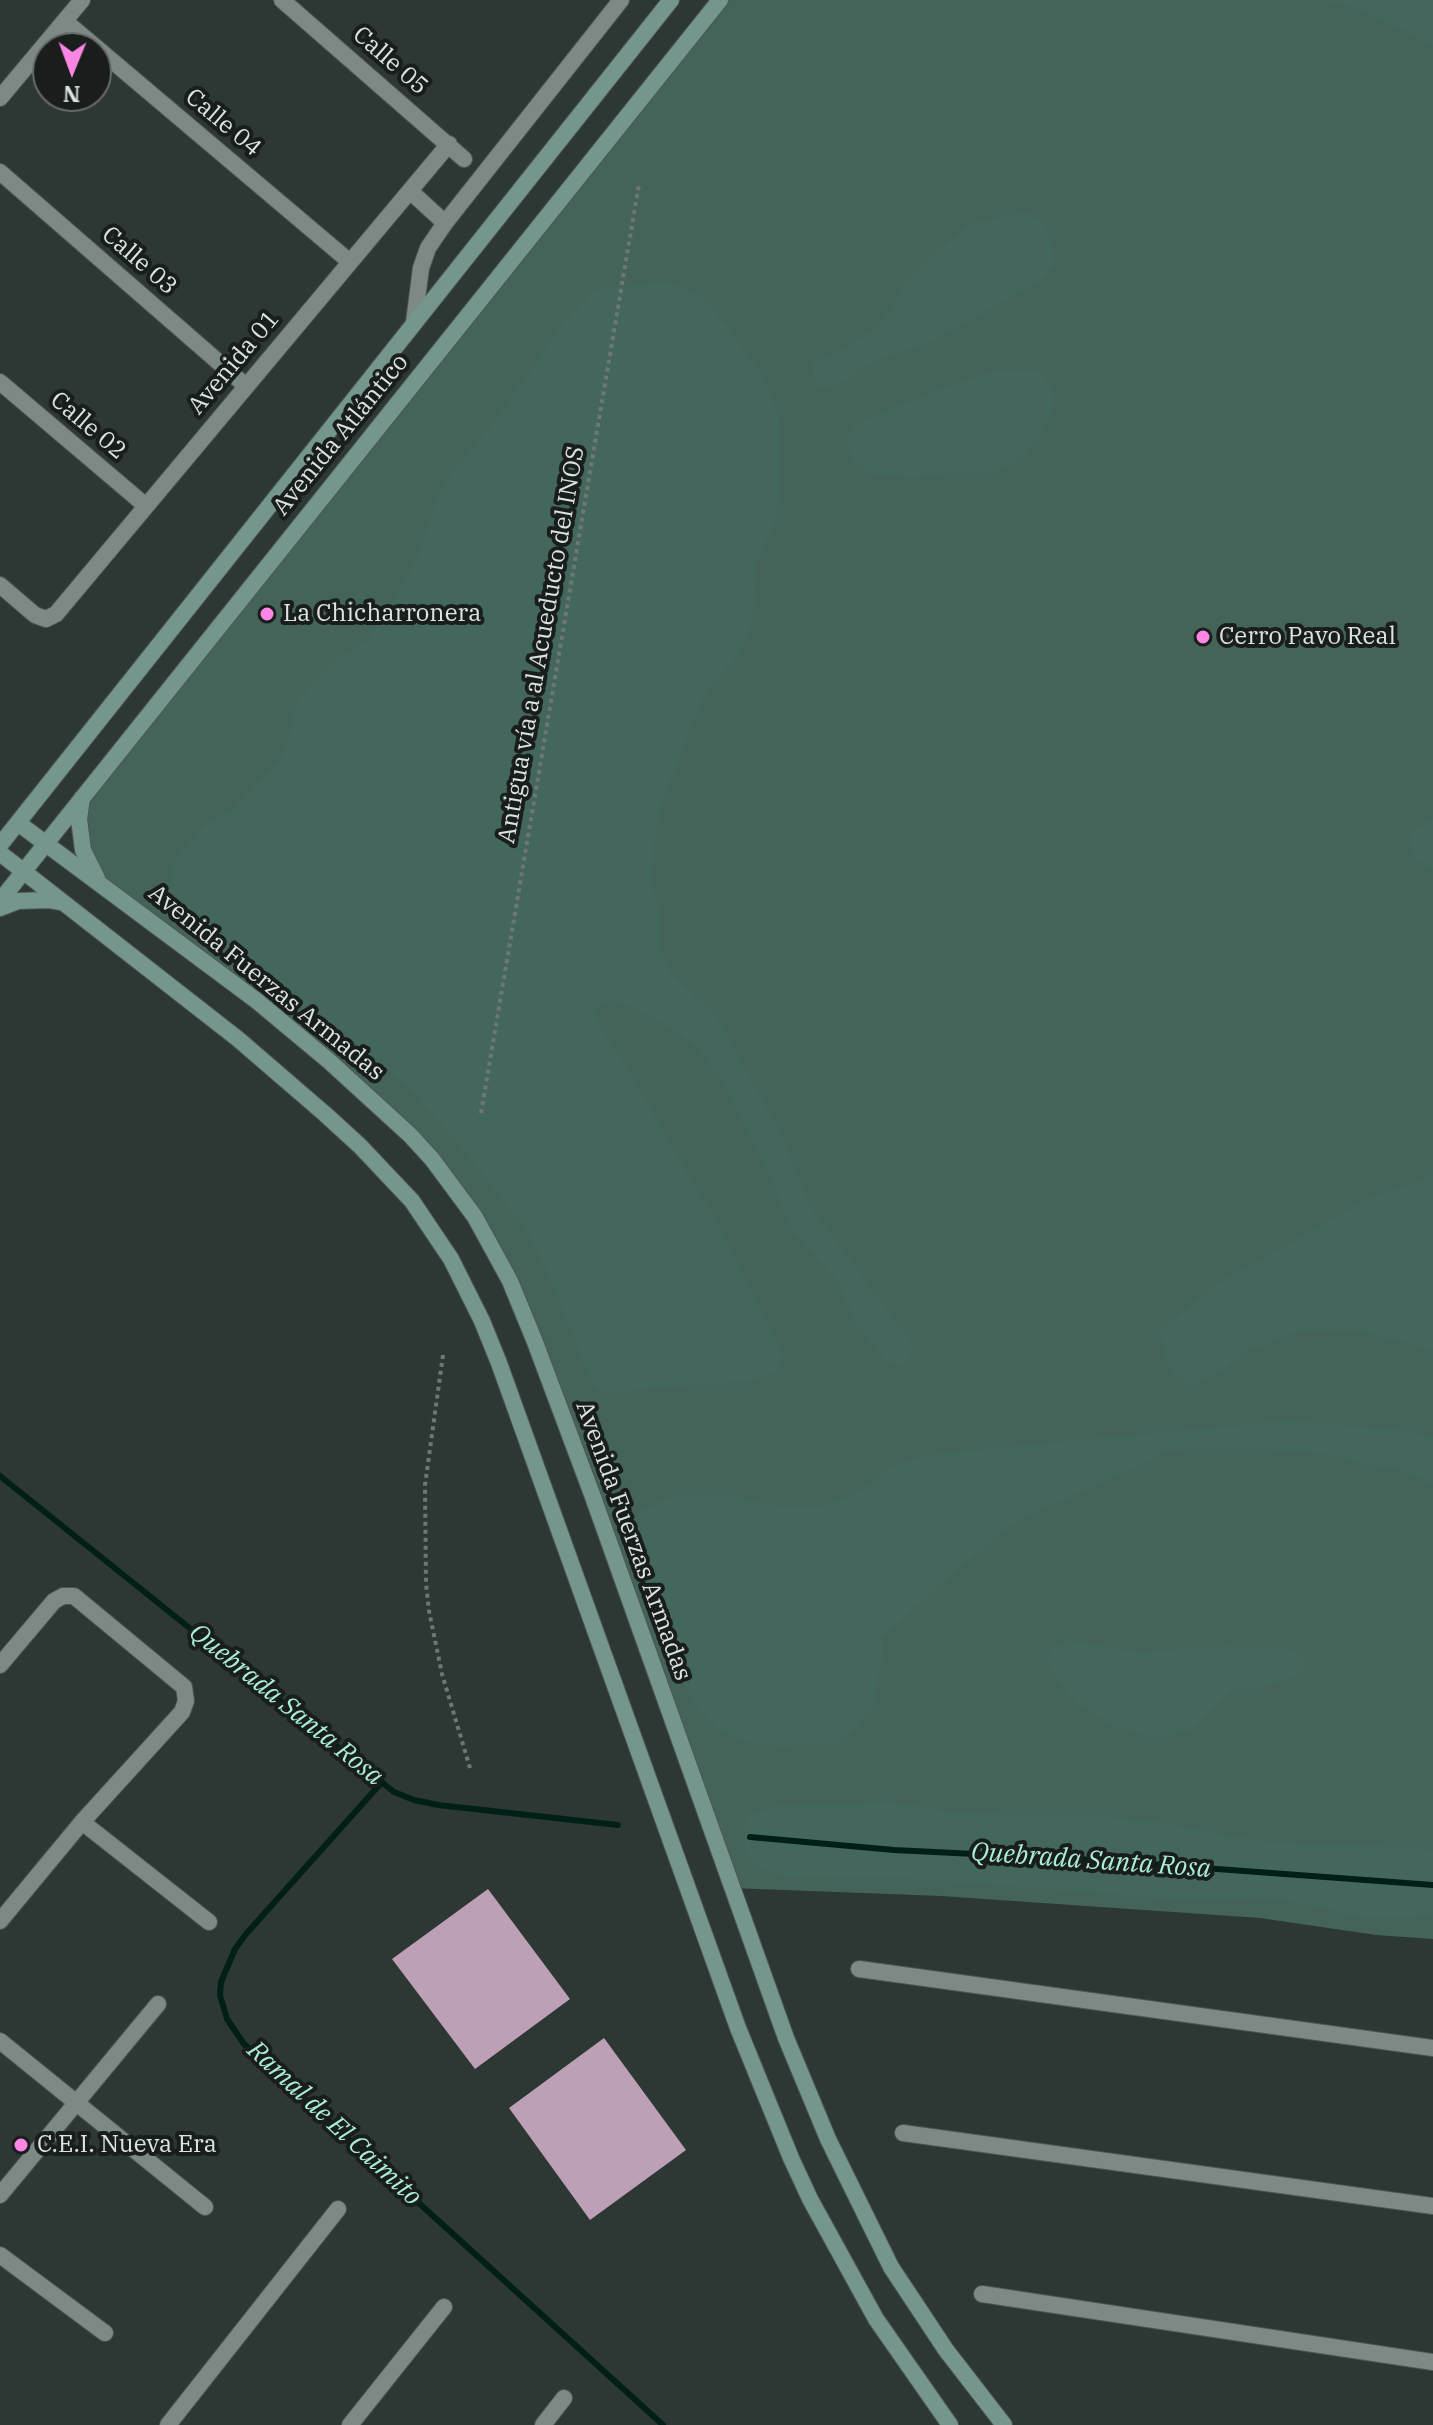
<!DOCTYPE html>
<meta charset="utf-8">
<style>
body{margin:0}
#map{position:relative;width:1433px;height:2425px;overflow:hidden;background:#2d3734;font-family:"IBM Plex Serif",serif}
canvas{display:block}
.north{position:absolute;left:32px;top:32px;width:80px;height:80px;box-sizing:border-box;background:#191d1c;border:2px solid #676c6a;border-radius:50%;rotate:181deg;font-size:22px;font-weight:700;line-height:32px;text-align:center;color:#dce3e0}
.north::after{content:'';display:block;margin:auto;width:28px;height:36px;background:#fc86e4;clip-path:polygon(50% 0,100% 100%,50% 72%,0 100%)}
</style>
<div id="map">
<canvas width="1433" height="2425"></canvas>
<div class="north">N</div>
</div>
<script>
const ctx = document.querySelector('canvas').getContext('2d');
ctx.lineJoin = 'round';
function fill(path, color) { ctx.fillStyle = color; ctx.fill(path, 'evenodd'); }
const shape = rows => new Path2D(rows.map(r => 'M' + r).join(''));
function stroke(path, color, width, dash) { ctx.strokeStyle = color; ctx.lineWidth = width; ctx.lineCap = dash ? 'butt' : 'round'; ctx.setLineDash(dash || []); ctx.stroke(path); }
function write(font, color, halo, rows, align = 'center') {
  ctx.font = font + ' "IBM Plex Serif",serif'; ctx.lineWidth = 8; ctx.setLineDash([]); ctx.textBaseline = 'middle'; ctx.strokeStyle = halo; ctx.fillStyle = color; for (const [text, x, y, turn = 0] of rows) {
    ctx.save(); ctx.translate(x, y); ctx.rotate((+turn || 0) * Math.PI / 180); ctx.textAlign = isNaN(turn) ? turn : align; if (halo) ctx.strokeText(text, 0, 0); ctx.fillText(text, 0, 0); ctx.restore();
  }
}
const green = shape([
 [720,0,1433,0,1433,1939,1376,1935,1260,1918,941,1896,732,1888,510,1281,432,1159,90,867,82,797]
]);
const forest = shape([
 [1325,0,1433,0,1433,47,1408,32,1351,7],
 [1029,213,1045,224,1052,244,1055,265,1041,281,925,345,888,356,861,369,843,383,822,388,814,380,814,363,854,343,879,326,895,303,904,283,924,262,971,224,1004,216],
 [659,281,679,285,704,298,727,326,762,375,778,414,780,440,779,490,774,524,755,566,753,619,740,653,705,693,664,797,655,839,651,885,659,911,660,948,669,972,717,1017,785,1142,810,1206,912,1344,910,1359,901,1366,887,1362,854,1321,839,1282,793,1232,770,1177,726,1086,700,1050,671,1028,630,1006,607,1000,596,1008,599,1024,626,1065,693,1184,715,1217,782,1354,779,1371,754,1381,646,1389,611,1394,595,1389,547,1270,529,1233,456,1140,407,1087,339,1029,269,989,236,960,178,904,170,883,174,860,204,826,231,811,282,758,299,699,332,662,367,640,383,618,418,557,442,485,500,415,561,325,595,290],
 [1034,369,1046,379,1055,394,1050,419,1040,436,1026,453,1000,471,941,474,914,478,874,475,852,460,847,434,862,421,939,389,995,371],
 [1433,817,1433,870,1428,869,1412,856,1409,838,1418,827],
 [1433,1175,1433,1351,1360,1330,1302,1331,1248,1350,1219,1373,1190,1386,1167,1366,1160,1331,1217,1284,1367,1199],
 [1291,1420,1405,1431,1433,1436,1433,1484,1395,1468,1370,1465,1327,1454,1236,1447,1166,1451,1140,1466,1030,1515,998,1535,911,1611,882,1638,883,1658,872,1707,852,1732,834,1745,775,1746,740,1740,720,1730,694,1704,682,1680,677,1636,651,1585,640,1551,638,1527,640,1511,670,1497,736,1496,776,1506,821,1507,857,1492,893,1466,932,1454],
 [1067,1640,1138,1652,1226,1646,1287,1648,1304,1657,1304,1672,1284,1681,1251,1689,1233,1689,1192,1729,1170,1736,1147,1735,1115,1727,1078,1704,1056,1680,1046,1657,1054,1646],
 [891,1802,951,1812,1034,1816,1093,1815,1158,1822,1265,1842,1364,1845,1433,1850,1433,1913,1414,1918,1379,1919,1356,1916,1276,1898,1182,1900,922,1879,781,1877,753,1864,745,1850,745,1822,754,1813,774,1806]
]);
const stream = shape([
 [0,1476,394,1792,414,1800,438,1805,618,1825],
 [382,1782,246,1934,235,1949,221,1982,220,1995,227,2019,244,2044,663,2425],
 [750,1837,894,1850,1096,1860,1433,1885]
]);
const building = shape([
 [488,1889,570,1999,475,2069,392,1959],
 [604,2038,686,2150,590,2220,509,2108]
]);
const path = shape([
 [481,1113,639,184],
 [443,1355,425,1485,426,1584,429,1611,442,1674,470,1768]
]);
const street = shape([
 [282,0,464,159],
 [65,21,350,262],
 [0,98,82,0],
 [0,172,246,386],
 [410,191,445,223],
 [414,322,421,268,428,248,445,223,621,0],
 [0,382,146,506],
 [0,585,35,615,46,619,56,614,449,144],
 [0,1665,54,1601,63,1596,74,1596,184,1687,186,1701,182,1712,82,1822,0,1921],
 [82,1822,209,1922],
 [859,1969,1433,2048],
 [0,2041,205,2207],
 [903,2133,1433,2206],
 [0,2195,158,2004],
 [0,2255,105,2333],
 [982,2294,1433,2362],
 [168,2425,338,2209],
 [350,2425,444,2307],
 [543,2425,564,2398]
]);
const secondary = shape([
 [82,798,79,819,83,850,97,878],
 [18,823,257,1001,329,1061,410,1135,432,1159,475,1217,510,1281,535,1342,593,1497,786,2038,828,2139,891,2267,946,2350,1004,2425],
 [0,845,671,0],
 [0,853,238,1039,325,1114,360,1146,412,1201,451,1259,482,1321,499,1363,738,2028,791,2158,810,2199,876,2319,950,2425],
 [0,901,720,0],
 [0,908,18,901,49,900,61,902]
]);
const markers = [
 [267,614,8,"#fc86e4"],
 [1203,637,8,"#fc86e4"],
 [21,2145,8,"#fc86e4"]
];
const streetNames = [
 ["Calle 05",390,61,41],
 ["Calle 04",223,123,40],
 ["Calle 03",139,261,41],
 ["Avenida 01",234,363,-50],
 ["Calle 02",88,426,40],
 ["Avenida Atlántico",341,435,-51],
 ["Antigua vía a al Acueducto del INOS",542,645,-80],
 ["Avenida Fuerzas Armadas",266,983,39],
 ["Avenida Fuerzas Armadas",633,1541,70]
];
const poiNames = [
 ["La Chicharronera",283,614],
 ["Cerro Pavo Real",1219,637],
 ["C.E.I. Nueva Era",37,2145]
];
const waterNames = [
 ["Quebrada Santa Rosa",286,1705,39],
 ["Quebrada Santa Rosa",1091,1861,4],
 ["Ramal de El Caimito",334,2124,43]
];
fill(green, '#44645a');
fill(forest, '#43675c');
stroke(stream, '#002017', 6);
fill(building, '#bda0b5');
stroke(street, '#4d5652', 18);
stroke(secondary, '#4d5652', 18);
stroke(path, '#6e7774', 4, [4, 4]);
stroke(street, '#7d8985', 16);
stroke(secondary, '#74968c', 16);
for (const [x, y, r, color] of markers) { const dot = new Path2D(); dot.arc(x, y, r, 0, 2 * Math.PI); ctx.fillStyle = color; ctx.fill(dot); stroke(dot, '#191d1c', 3); }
write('24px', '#dce3e0', '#191d1c', streetNames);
write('24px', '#dce3e0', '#191d1c', poiNames, 'left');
write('italic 26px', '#aaeed8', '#191d1c', waterNames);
</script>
